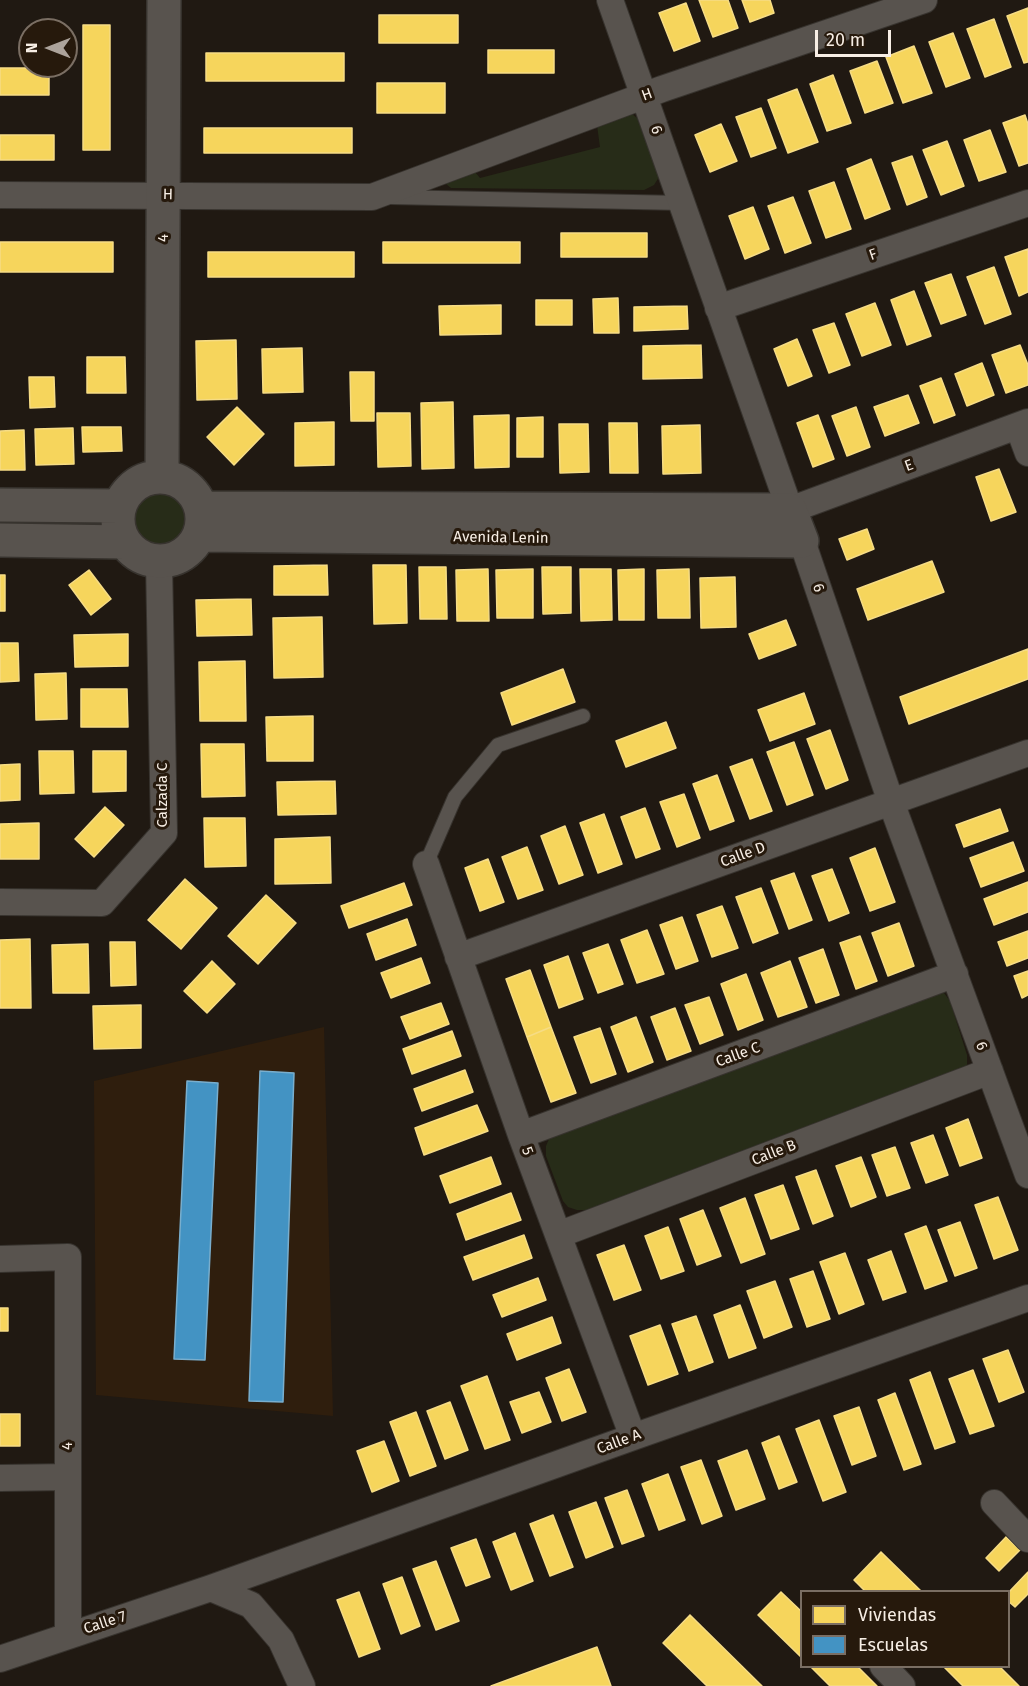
<!DOCTYPE html>
<style>
body{margin:0}
#map{position:relative;width:1028px;height:1686px;overflow:hidden;background:#201912;font-family:"Fira Sans",sans-serif}
canvas{display:block}
.legend{position:absolute;left:800px;top:1590px;width:210px;height:78px;box-sizing:border-box;background:#26190c;border:2px solid #7a6e63;margin:0;padding:8px 10px;list-style:none;font-size:18px;color:#f7eee5}
.legend li{display:flex;align-items:center;gap:12px;height:30px}
.legend b{width:30px;border:2px solid #7a6e63}
.north{position:absolute;left:18px;top:18px;width:60px;height:60px;box-sizing:border-box;background:#26190c;border:2px solid #7a6e63;border-radius:50%;rotate:270deg;font-size:16px;font-weight:700;line-height:24px;text-align:center;color:#f7eee5}
.north::after{content:'';display:block;margin:auto;width:21px;height:27px;background:#aca39b;clip-path:polygon(50% 0,100% 100%,50% 72%,0 100%)}
.scale{position:absolute;left:815px;top:30px;width:76px;height:27px;box-sizing:border-box;border:3px solid #f7eee5;border-top:0;padding-left:8px;font-size:18px;line-height:21px;white-space:nowrap;color:#f7eee5;-webkit-text-stroke:4px #26190c;paint-order:stroke}
</style>
<div id="map">
<canvas width="1028" height="1686"></canvas>
<ul class="legend">
<li><b style="height:16px;background:#f6d55c"></b>Viviendas</li>
<li><b style="height:16px;background:#4393c3"></b>Escuelas</li>
</ul>
<div class="north">N</div>
<div class="scale">20 m</div>
</div>
<script>
const ctx = document.querySelector('canvas').getContext('2d');
ctx.lineJoin = 'round';
function fill(path, color) { ctx.fillStyle = color; ctx.fill(path, 'evenodd'); }
const shape = rows => new Path2D(rows.map(r => 'M' + r).join(''));
function stroke(path, color, width, dash) { ctx.strokeStyle = color; ctx.lineWidth = width; ctx.lineCap = dash ? 'butt' : 'round'; ctx.setLineDash(dash || []); ctx.stroke(path); }
function write(font, color, halo, rows, align = 'center') {
  ctx.font = font + ' "Fira Sans",sans-serif'; ctx.lineWidth = 6; ctx.setLineDash([]); ctx.textBaseline = 'middle'; ctx.strokeStyle = halo; ctx.fillStyle = color; for (const [text, x, y, turn = 0] of rows) {
    ctx.save(); ctx.translate(x, y); ctx.rotate((+turn || 0) * Math.PI / 180); ctx.textAlign = isNaN(turn) ? turn : align; if (halo) ctx.strokeText(text, 0, 0); ctx.fillText(text, 0, 0); ctx.restore();
  }
}
const built = shape([
 [324,1027,333,1416,96,1395,94,1081]
]);
const green = shape([
 [627,110,637,118,659,177,654,185,644,190,451,188,446,184,446,178,471,167,480,178,600,147,597,125],
 '126 521a33 33 0 1 1 66 0a33 33 0 1 1-66 0Z',
 [944,993,950,1001,967,1055,967,1065,963,1071,591,1210,577,1210,568,1207,563,1201,546,1156,546,1146,549,1139,556,1133,934,995]
]);
const homes = shape([
 [699,0,728,0,738,28,713,37,699,0],
 [742,0,770,0,774,13,750,22,742,0],
 [686,3,700,41,674,51,659,13,686,3],
 [1028,8,1028,62,1024,63,1007,16,1028,8],
 [379,15,458,15,458,43,379,43,379,15],
 [994,19,1011,67,985,77,967,29,994,19],
 [83,25,110,25,110,150,83,150,83,25],
 [953,33,970,78,946,87,929,42,953,33],
 [914,46,932,93,903,103,886,57,914,46],
 [488,50,554,50,554,73,488,73,488,50],
 [206,53,344,53,344,81,206,81,206,53],
 [877,61,893,103,865,113,850,71,877,61],
 [0,68,49,68,49,95,0,95,0,68],
 [833,75,851,123,827,131,810,84,833,75],
 [377,83,445,83,445,113,377,113,377,83],
 [797,89,818,142,788,153,768,100,797,89],
 [761,108,776,148,751,157,736,117,761,108],
 [1025,115,1028,124,1028,163,1019,166,1003,123,1025,115],
 [721,124,737,161,710,172,695,135,721,124],
 [204,128,352,128,352,153,204,153,204,128],
 [990,130,1006,172,979,181,964,140,990,130],
 [0,135,54,135,54,160,0,160,0,135],
 [947,141,964,186,941,195,923,150,947,141],
 [912,156,927,197,907,205,892,163,912,156],
 [871,159,890,209,865,219,847,169,871,159],
 [834,182,851,229,826,238,809,191,834,182],
 [793,197,811,243,785,253,768,206,793,197],
 [753,207,769,249,745,259,729,216,753,207],
 [561,233,647,233,647,257,561,257,561,233],
 [0,242,113,242,113,272,0,272,0,242],
 [383,242,520,242,520,263,383,263,383,242],
 [1028,249,1028,292,1019,296,1005,257,1028,249],
 [208,252,354,252,354,277,208,277,208,252],
 [994,267,1011,314,985,324,967,277,994,267],
 [951,274,966,315,941,324,925,283,951,274],
 [914,291,931,336,907,345,891,300,914,291],
 [618,298,619,333,594,333,593,299,618,298],
 [536,300,572,300,572,325,536,325,536,300],
 [875,303,891,345,862,356,846,314,875,303],
 [501,305,501,334,440,335,439,306,501,305],
 [687,306,688,329,634,331,634,307,687,306],
 [834,323,850,365,829,373,813,330,834,323],
 [797,339,812,376,788,386,774,349,797,339],
 [236,340,237,399,197,400,196,341,236,340],
 [701,345,702,378,643,379,643,346,701,345],
 [1020,345,1028,365,1028,385,1006,393,992,355,1020,345],
 [302,348,303,392,263,393,262,349,302,348],
 [87,357,125,357,126,393,87,393,87,357],
 [982,363,994,395,967,406,955,374,982,363],
 [350,372,374,372,374,421,351,421,350,372],
 [29,377,54,377,55,407,30,408,29,377],
 [941,378,955,415,934,423,920,386,941,378],
 [908,395,919,423,885,436,874,407,908,395],
 [453,402,454,468,422,469,421,403,453,402],
 [237,407,264,434,234,465,207,437,237,407],
 [856,407,870,447,847,456,832,416,856,407],
 [377,413,410,413,411,466,378,467,377,413],
 [509,415,509,467,475,468,474,416,509,415],
 [818,415,834,459,813,467,797,423,818,415],
 [543,417,543,457,517,457,517,418,543,417],
 [334,422,334,465,295,466,295,423,334,422],
 [609,423,637,423,638,473,610,473,609,423],
 [559,424,588,424,589,472,560,473,559,424],
 [700,425,701,473,663,474,662,426,700,425],
 [82,427,121,427,122,451,83,452,82,427],
 [73,428,74,464,36,465,35,429,73,428],
 [24,430,25,470,0,470,0,431,24,430],
 [999,469,1016,512,991,521,976,477,999,469],
 [867,529,874,549,847,560,839,539,867,529],
 [932,561,944,592,868,620,857,589,932,561],
 [327,565,328,595,274,595,274,566,327,565],
 [373,565,406,565,407,623,374,624,373,565],
 [419,567,446,567,447,619,420,619,419,567],
 [542,567,571,567,571,613,543,614,542,567],
 [488,569,489,621,457,621,456,570,488,569],
 [533,569,533,618,497,618,496,570,533,569],
 [580,569,611,569,612,620,581,621,580,569],
 [644,569,644,620,619,620,618,570,644,569],
 [689,569,690,618,658,618,657,570,689,569],
 [89,570,111,599,91,615,69,585,89,570],
 [0,575,5,575,5,611,0,611,0,575],
 [735,577,736,627,701,628,700,578,735,577],
 [251,599,252,635,197,636,196,600,251,599],
 [322,617,323,677,274,678,273,618,322,617],
 [786,620,796,645,759,659,749,634,786,620],
 [128,634,128,666,75,667,74,635,128,634],
 [0,643,18,643,19,681,0,682,0,643],
 [1028,649,1028,679,909,724,900,697,1028,649],
 [245,661,246,721,200,721,199,662,245,661],
 [563,669,575,702,512,725,501,693,563,669],
 [66,673,67,719,36,720,35,674,66,673],
 [81,689,127,689,128,727,81,727,81,689],
 [804,693,815,724,770,741,758,710,804,693],
 [313,716,313,761,267,761,266,717,313,716],
 [666,722,676,748,626,767,616,741,666,722],
 [830,730,848,780,826,789,807,739,830,730],
 [794,742,813,795,787,805,767,752,794,742],
 [201,744,244,744,245,796,202,797,201,744],
 [39,751,73,751,74,793,40,794,39,751],
 [93,751,126,751,126,791,93,792,93,751],
 [752,759,772,811,750,819,730,767,752,759],
 [20,764,20,800,0,801,0,765,20,764],
 [717,775,734,821,710,830,693,784,717,775],
 [335,781,336,814,278,815,277,782,335,781],
 [684,794,700,838,677,847,660,802,684,794],
 [105,807,124,825,94,857,75,839,105,807],
 [645,808,660,849,636,858,621,817,645,808],
 [1000,809,1008,831,964,847,956,825,1000,809],
 [604,814,622,864,598,873,580,823,604,814],
 [204,818,245,818,246,866,205,867,204,818],
 [39,823,39,859,0,859,0,824,39,823],
 [565,826,583,875,559,884,541,836,565,826],
 [330,837,331,883,275,884,275,839,330,837],
 [1013,842,1024,871,981,887,970,858,1013,842],
 [527,847,543,890,518,899,502,857,527,847],
 [875,848,895,902,870,911,850,858,875,848],
 [488,859,504,902,480,911,465,868,488,859],
 [832,869,849,913,829,921,812,876,832,869],
 [794,873,812,920,789,929,771,881,794,873],
 [185,879,217,908,181,949,148,920,185,879],
 [1028,882,1028,912,994,925,984,899,1028,882],
 [404,883,412,905,349,928,341,906,404,883],
 [761,888,778,933,753,943,736,897,761,888],
 [266,895,296,923,258,964,228,936,266,895],
 [722,906,738,948,712,957,697,915,722,906],
 [682,917,698,961,676,969,660,925,682,917],
 [407,919,416,945,376,960,367,934,407,919],
 [899,923,914,966,888,976,872,933,899,923],
 [647,930,664,974,637,983,621,940,647,930],
 [1028,931,1028,958,1007,966,998,942,1028,931],
 [860,936,877,981,856,989,840,943,860,936],
 [30,939,31,1008,0,1008,0,940,30,939],
 [110,942,135,942,136,985,111,986,110,942],
 [88,944,89,993,53,993,52,945,88,944],
 [608,944,623,984,598,993,583,953,608,944],
 [823,949,839,995,816,1003,799,958,823,949],
 [568,956,583,999,559,1008,544,965,568,956],
 [421,958,430,983,391,998,381,973,421,958],
 [212,961,235,984,207,1013,184,991,212,961],
 [790,961,807,1007,778,1017,761,973,790,961],
 [530,970,551,1027,527,1037,506,979,530,970],
 [1028,971,1028,995,1022,998,1014,976,1028,971],
 [746,974,763,1020,738,1030,721,984,746,974],
 [709,997,723,1035,700,1044,685,1005,709,997],
 [441,1003,449,1024,410,1039,401,1017,441,1003],
 [141,1005,141,1048,94,1049,93,1006,141,1005],
 [675,1008,691,1051,667,1060,651,1017,675,1008],
 [636,1017,653,1062,628,1072,611,1027,636,1017],
 [551,1027,576,1093,551,1102,527,1037,551,1027],
 [600,1028,616,1074,591,1083,574,1037,600,1028],
 [452,1031,461,1056,412,1074,403,1049,452,1031],
 [465,1070,473,1092,422,1111,414,1089,465,1070],
 [477,1105,488,1131,424,1155,415,1128,477,1105],
 [968,1119,982,1158,960,1166,946,1128,968,1119],
 [933,1135,948,1175,926,1183,911,1143,933,1135],
 [895,1147,910,1188,887,1196,872,1155,895,1147],
 [491,1157,501,1184,450,1203,440,1176,491,1157],
 [861,1157,876,1197,851,1207,836,1166,861,1157],
 [816,1170,833,1216,813,1224,796,1177,816,1170],
 [783,1185,799,1229,771,1239,755,1195,783,1185],
 [511,1193,521,1220,466,1240,457,1214,511,1193],
 [998,1197,1018,1250,994,1259,975,1205,998,1197],
 [745,1198,765,1254,741,1263,720,1208,745,1198],
 [703,1210,721,1256,697,1265,680,1219,703,1210],
 [960,1222,977,1268,955,1276,938,1230,960,1222],
 [926,1226,947,1281,925,1289,905,1234,926,1226],
 [668,1227,684,1271,661,1279,645,1236,668,1227],
 [524,1235,532,1258,473,1280,464,1257,524,1235],
 [624,1245,641,1290,614,1300,597,1255,624,1245],
 [891,1251,906,1292,883,1300,868,1260,891,1251],
 [845,1253,864,1304,839,1314,820,1262,845,1253],
 [813,1271,830,1319,807,1327,790,1279,813,1271],
 [538,1278,546,1300,502,1317,493,1295,538,1278],
 [775,1281,792,1327,764,1338,747,1291,775,1281],
 [740,1305,756,1348,729,1358,714,1315,740,1305],
 [0,1308,8,1308,8,1331,0,1331,0,1308],
 [696,1316,713,1362,689,1371,672,1324,696,1316],
 [552,1317,561,1343,517,1360,507,1334,552,1317],
 [660,1325,678,1374,648,1385,630,1336,660,1325],
 [1008,1350,1024,1392,999,1402,983,1359,1008,1350],
 [569,1369,586,1412,562,1421,546,1378,569,1369],
 [973,1370,994,1426,970,1434,949,1379,973,1370],
 [930,1372,955,1442,935,1449,910,1380,930,1372],
 [487,1376,510,1440,485,1449,461,1386,487,1376],
 [539,1392,551,1422,522,1433,510,1402,539,1392],
 [895,1393,921,1464,904,1470,878,1400,895,1393],
 [450,1402,468,1450,445,1459,427,1411,450,1402],
 [859,1407,876,1456,852,1465,834,1416,859,1407],
 [416,1412,436,1466,410,1476,390,1422,416,1412],
 [0,1414,20,1414,20,1446,0,1446,0,1414],
 [819,1420,846,1492,823,1501,796,1429,819,1420],
 [779,1436,797,1482,779,1489,762,1443,779,1436],
 [384,1441,399,1481,372,1492,357,1451,384,1441],
 [747,1450,765,1499,736,1510,718,1461,747,1450],
 [701,1460,722,1516,702,1524,681,1467,701,1460],
 [668,1474,685,1520,659,1530,642,1484,668,1474],
 [627,1490,644,1536,622,1544,605,1498,627,1490],
 [596,1502,613,1547,586,1558,569,1512,596,1502],
 [553,1515,573,1567,550,1576,530,1524,553,1515],
 [515,1533,533,1581,511,1590,493,1542,515,1533],
 [1006,1537,1020,1550,999,1571,986,1558,1006,1537],
 [476,1539,490,1577,466,1586,451,1548,476,1539],
 [881,1552,922,1592,866,1592,854,1580,881,1552],
 [436,1561,459,1621,436,1630,413,1569,436,1561],
 [1028,1572,1028,1594,1015,1607,1008,1601,1008,1593,1028,1572],
 [402,1577,420,1626,401,1634,383,1584,402,1577],
 [359,1592,380,1649,359,1657,337,1600,359,1592],
 [781,1592,802,1612,802,1658,758,1615,781,1592],
 [690,1615,762,1686,707,1686,663,1643,690,1615],
 [597,1647,611,1686,491,1686,597,1647],
 [810,1666,857,1666,877,1686,830,1686,810,1666],
 [943,1666,999,1666,1019,1686,963,1686,943,1666]
]);
const schools = shape([
 [260,1071,294,1073,283,1402,249,1401,260,1071],
 [187,1081,218,1083,205,1360,174,1359,187,1081]
]);
const service = shape([
 [390,197,682,203],
 [426,864,455,797,498,745,583,716]
]);
const minor = shape([
 [610,0,790,510,1028,422],
 [0,195,372,197,662,89,924,0],
 [718,308,1028,203],
 [1018,426,1028,453],
 [802,541,891,802,1028,1175],
 [426,864,521,1135,633,1437],
 [0,902,102,903,164,833,159,562],
 [458,957,1028,753],
 [521,1135,955,974],
 [558,1235,990,1071],
 [0,1259,68,1257,68,1635],
 [0,1478,68,1477],
 [994,1503,1028,1539],
 [211,1588,251,1605,281,1640,302,1686],
 [0,1659,211,1588,633,1437,1028,1298],
 [883,1666,902,1686]
]);
const tertiary = shape([
 [162,476,164,0],
 '118 519a42 42 0 1 1 84 0a42 42 0 1 1-84 0Z',
 [0,505,119,506],
 [199,535,802,541,790,510,201,508],
 [0,540,124,542]
]);
const streetNames = [
 ["H",647,95,-20],
 ["6",656,130,71],
 ["H",168,195,1],
 ["4",164,238,-90],
 ["F",873,255,-19],
 ["E",909,466,-20],
 ["Avenida Lenin",501,538,1],
 ["6",818,588,71],
 ["Calzada C",163,795,-90],
 ["Calle D",743,855,-20],
 ["6",981,1046,70],
 ["Calle C",738,1055,-20],
 ["5",527,1151,70],
 ["Calle B",774,1153,-21],
 ["Calle A",619,1442,-20],
 ["4",68,1446,-90],
 ["Calle 7",105,1623,-18]
];
fill(built, '#2f1e0d');
fill(green, '#272c18');
fill(homes, '#f6d55c');
stroke(homes, '#f6dc85', 1.5);
fill(schools, '#4393c3');
stroke(schools, '#79aecd', 1.5);
stroke(service, '#37332e', 16);
stroke(minor, '#37332e', 28);
stroke(tertiary, '#37332e', 36);
stroke(service, '#58534e', 14);
stroke(minor, '#58534e', 26);
stroke(tertiary, '#58534e', 33);
write('15px', '#f7eee5', '#26190c', streetNames);
</script>
